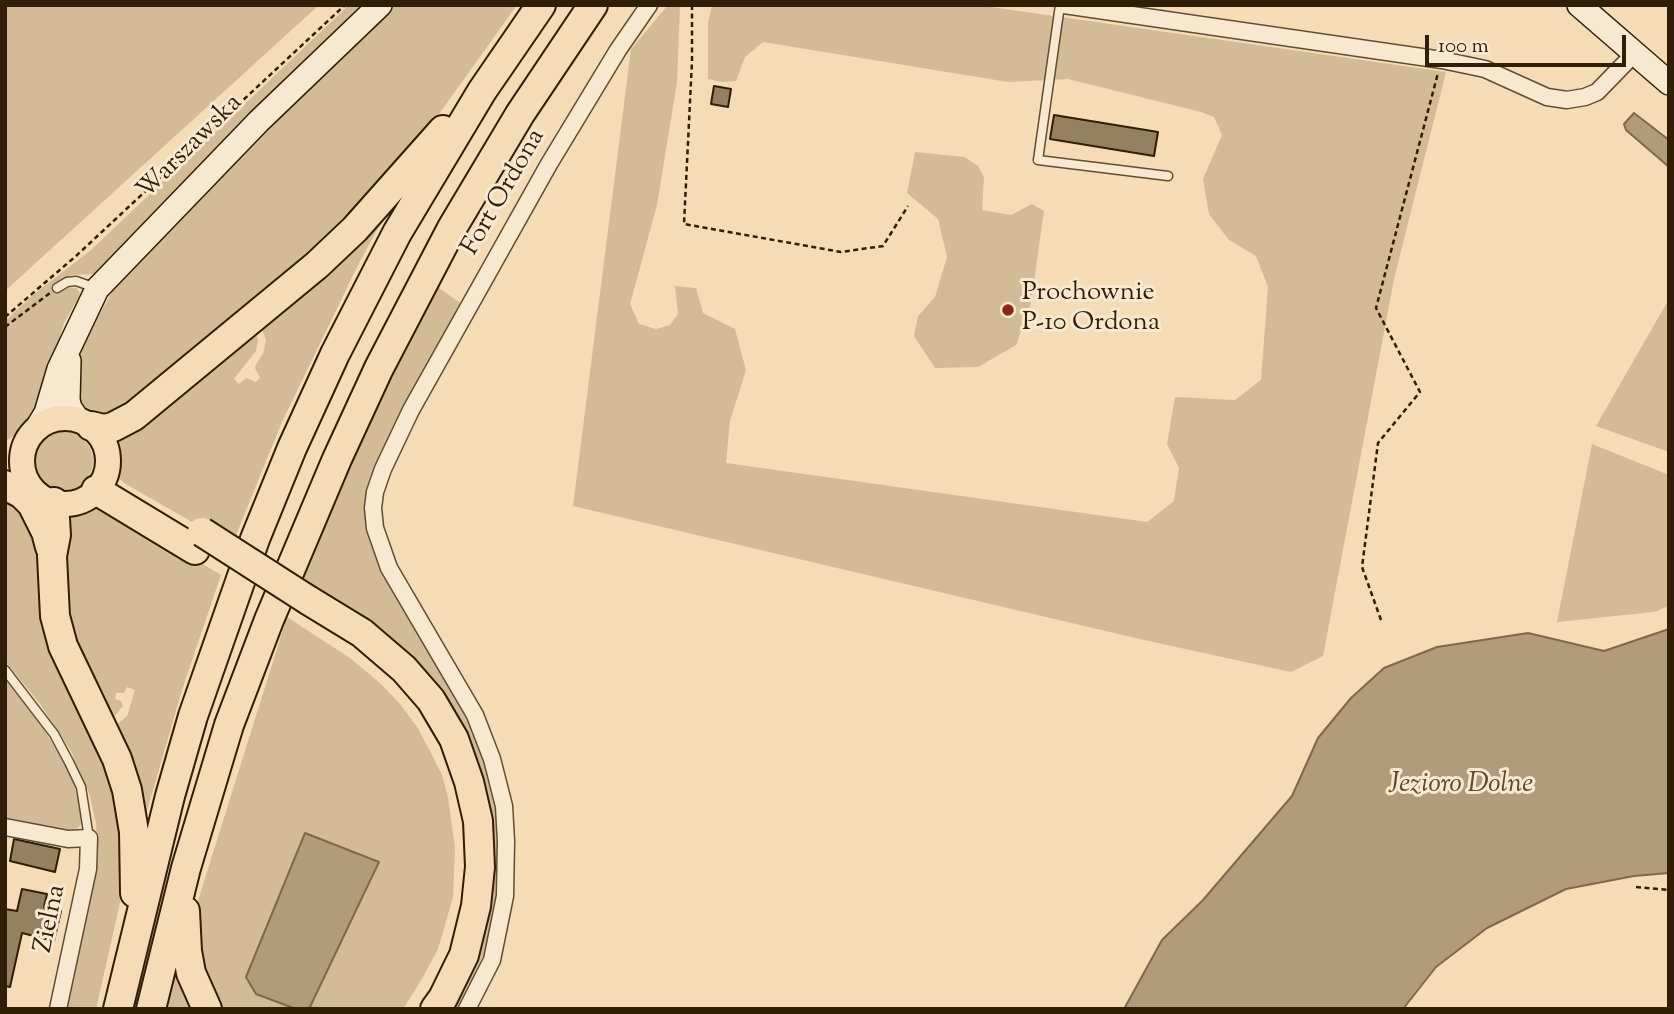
<!DOCTYPE html>
<style>
body{margin:0}
#map{position:relative;width:1674px;height:1014px;overflow:hidden;background:#f5dbb6;font-family:"Sorts Mill Goudy",serif}
canvas{display:block}
.frame{position:absolute;inset:0;border:7px solid #301e06;pointer-events:none}
.scale{position:absolute;left:1425px;top:35px;width:201px;height:32px;box-sizing:border-box;border:4px solid #301e06;border-top:0;padding-left:9px;font-size:21px;line-height:24px;white-space:nowrap;color:#301e06;-webkit-text-stroke:5px #f8e8d0;paint-order:stroke}
</style>
<div id="map">
<canvas width="1674" height="1014"></canvas>
<div class="frame"></div>
<div class="scale">100 m</div>
</div>
<script>
const ctx = document.querySelector('canvas').getContext('2d');
ctx.lineJoin = 'round';
function fill(path, color) { ctx.fillStyle = color; ctx.fill(path, 'evenodd'); }
const shape = rows => new Path2D(rows.map(r => 'M' + r).join(''));
function stroke(path, color, width, dash) { ctx.strokeStyle = color; ctx.lineWidth = width; ctx.lineCap = dash ? 'butt' : 'round'; ctx.setLineDash(dash || []); ctx.stroke(path); }
function write(font, color, halo, rows, align = 'center') {
  ctx.font = font + ' "Sorts Mill Goudy",serif'; ctx.lineWidth = 6; ctx.setLineDash([]); ctx.textBaseline = 'middle'; ctx.strokeStyle = halo; ctx.fillStyle = color; for (const [text, x, y, turn = 0] of rows) {
    ctx.save(); ctx.translate(x, y); ctx.rotate((+turn || 0) * Math.PI / 180); ctx.textAlign = isNaN(turn) ? turn : align; if (halo) ctx.strokeText(text, 0, 0); ctx.fillText(text, 0, 0); ctx.restore();
  }
}
const green = shape([
 [5,5,319,5,5,291],
 [349,5,372,5,101,271,95,274,71,275,56,284,60,292,69,288,77,288,80,293,78,298,64,323,37,411,14,436,5,441,5,321,33,295,91,250],
 [394,5,517,5,406,160,368,205,118,416,93,417,76,400,76,371,80,352,89,333,117,283,141,255],
 [668,5,680,5,677,82,657,205,630,304,639,324,656,329,670,325,678,314,675,286,696,288,703,313,735,329,746,370,730,421,726,463,1147,522,1174,501,1179,468,1167,444,1175,397,1235,400,1261,380,1268,287,1256,256,1229,240,1209,214,1203,179,1222,135,1214,117,1201,112,1068,79,1008,82,763,42,745,57,736,81,722,82,708,79,708,23,712,5,977,5,1446,72,1394,279,1323,656,1291,672,1144,640,573,506,631,49],
 [915,152,964,157,978,166,984,177,982,210,1011,215,1032,204,1044,211,1031,303,1016,345,978,367,935,368,914,336,918,316,935,297,947,257,938,219,907,193],
 [385,215,358,265,282,422,232,545,124,483,117,476,110,441,255,331,258,340,256,351,234,379,239,384,246,378,256,382,260,378,255,368,256,364,263,354,266,340,261,327],
 [433,284,462,304,370,513,468,713,480,740,498,805,499,888,494,916,483,955,459,1009,444,1009,477,934,455,730,298,587,348,460],
 [1669,299,1669,452,1596,426],
 '33 461a30 30 0 1 1 60 0a30 30 0 1 1-60 0Z',
 [1592,444,1669,475,1669,606,1654,612,1557,622],
 [5,491,15,497,39,541,41,610,122,801,122,894,96,1009,66,1009,98,857,96,823,89,793,71,751,40,704,5,661],
 [86,500,100,502,221,575,182,690,142,828,113,728,127,716,135,690,127,687,124,693,116,693,115,699,121,701,123,706,113,718,65,634,64,504],
 [287,617,350,658,381,684,400,704,417,727,429,749,442,775,448,797,455,848,453,897,438,949,422,979,403,1009,215,1009,195,935,197,904],
 [5,678,43,728,67,767,75,787,82,816,81,824,78,828,64,831,5,821],
 [179,956,198,1009,167,1009]
]);
const water = shape([
 [1634,113,1669,140,1669,167,1626,130,1624,124,1634,113],
 [1669,629,1669,873,1634,876,1566,889,1487,928,1436,967,1403,1009,1124,1009,1162,940,1203,900,1292,796,1318,738,1351,698,1384,668,1437,647,1528,633,1604,651,1669,629],
 [305,833,379,862,309,1009,296,1009,256,994,246,977,305,833]
]);
const building = shape([
 [714,86,731,89,728,107,711,104,714,86],
 [1054,115,1158,132,1154,156,1050,139,1054,115],
 [14,839,60,849,55,872,10,861,14,839],
 [22,889,47,894,44,907,61,911,54,941,22,933,10,987,5,986,5,909,17,911,22,889]
]);
const path = shape([
 [692,5,692,61,684,224,841,252,883,246,908,206],
 [5,317,76,256,345,5],
 [5,327,50,293],
 [1381,620,1362,567,1378,443,1420,392,1376,308,1438,73],
 [1636,887,1669,890]
]);
const lane = shape([
 [1060,5,1038,160,1168,176],
 [57,288,67,282,76,281,96,288],
 [5,670,54,734,69,762,81,787,89,838]
]);
const street = shape([
 [1064,5,1442,60,1485,69,1547,97,1567,100,1585,97,1597,92,1634,54],
 [5,827,68,839,89,838,88,869,58,1009],
 [467,1009,492,960,505,896,506,841,504,806,492,759,475,715,389,568,375,528,373,508,375,492,383,469,411,410,549,164,618,50,649,5]
]);
const secondary = shape([
 [1579,5,1669,83],
 [69,361,68,400,70,408,78,420],
 [37,428,46,413,59,369,97,289,259,121,380,5]
]);
const primary = shape([
 '22 461a43 43 0 1 1 86 0a43 43 0 1 1-86 0Z'
]);
const highway = shape([
 [91,426,104,429,113,427,134,416,317,265,355,229,443,130],
 [5,485,22,494,32,504,46,532,50,547],
 [96,490,195,550],
 [54,502,56,535,52,556,55,616,63,646,117,759,127,790,134,832,135,893],
 [308,600,362,633,404,669,431,700,454,739,469,782,478,821,480,867,476,906,464,955,443,998,435,1009],
 [185,911,187,951,191,973,207,1009],
 [118,1009,170,796,193,716,255,539,292,448,335,354,397,233,482,91,541,5],
 [151,1009,186,868,229,725,269,620,337,459,379,368,452,228,520,114,593,5]
]);
const highwayBridge = shape([
 [202,532,308,600]
]);
const markers = [
 [1008,310,7,"#8f2418"]
];
const streetNames = [
 ["Warszawska",191,148,-45],
 ["Fort Ordona",505,193,-60],
 ["Zielna",52,919,-78]
];
const poiNames = [
 ["Prochownie",1022,295],
 ["P-10 Ordona",1022,325]
];
const waterNames = [
 ["Jezioro Dolne",1461,786]
];
fill(green, '#d4bb98');
fill(water, '#b29b7a');
stroke(water, '#7e694c', 2);
fill(building, '#968062');
stroke(building, '#301e06', 2);
stroke(lane, '#614d32', 11);
stroke(street, '#614d32', 19);
stroke(secondary, '#301e06', 26);
stroke(primary, '#301e06', 28);
stroke(highway, '#301e06', 32);
stroke(path, '#301e06', 2.5, [5, 3.5]);
stroke(lane, '#f8e8d0', 8);
stroke(street, '#f8e8d0', 16);
stroke(secondary, '#f8e8d0', 23);
stroke(primary, '#f5dbb6', 24);
stroke(highway, '#f5dbb6', 28);
stroke(highwayBridge, '#301e06', 32, []);
stroke(highwayBridge, '#f5dbb6', 28);
for (const [x, y, r, color] of markers) { const dot = new Path2D(); dot.arc(x, y, r, 0, 2 * Math.PI); ctx.fillStyle = color; ctx.fill(dot); stroke(dot, '#f8e8d0', 2.5); }
write('26px', '#301e06', '#f8e8d0', streetNames);
write('26px', '#301e06', '#f8e8d0', poiNames, 'left');
write('italic 28px', '#5e4a2f', '#f8e8d0', waterNames);
</script>
